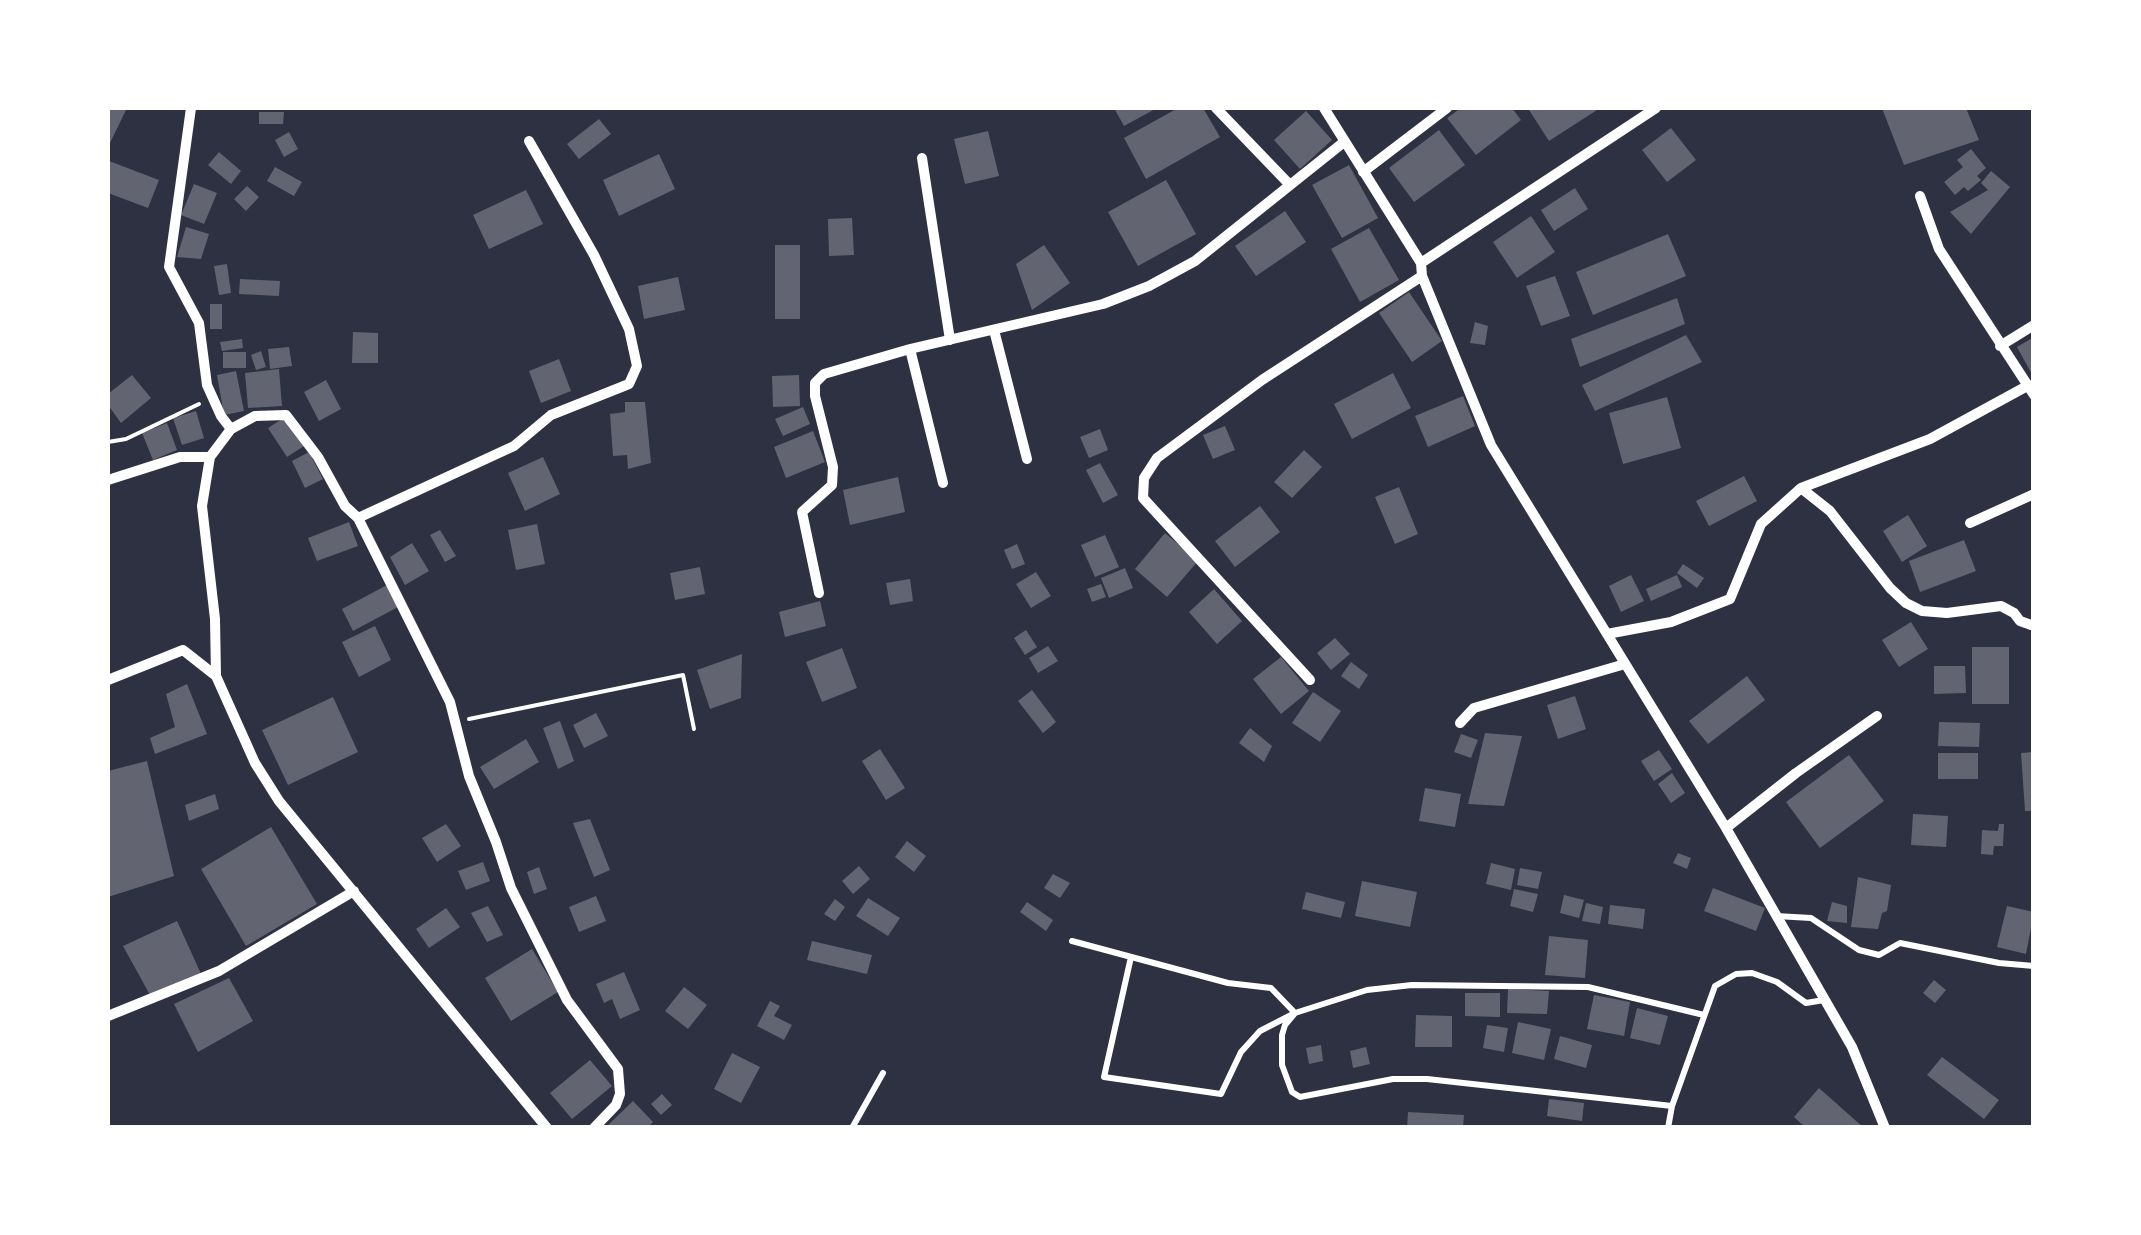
<!DOCTYPE html>
<style>
body{margin:0}
#map{position:relative;width:2141px;height:1235px;overflow:hidden;background:#2d3142;font-family:"Work Sans",sans-serif}
canvas{display:block}
.frame{position:absolute;inset:0;border:110px solid #fff;pointer-events:none}
</style>
<div id="map">
<canvas width="2141" height="1235"></canvas>
<div class="frame"></div>
</div>
<script>
const ctx = document.querySelector('canvas').getContext('2d');
ctx.lineJoin = 'round';
function fill(path, color) { ctx.fillStyle = color; ctx.fill(path, 'evenodd'); }
const shape = rows => new Path2D(rows.map(r => 'M' + r).join(''));
function stroke(path, color, width, dash) { ctx.strokeStyle = color; ctx.lineWidth = width; ctx.lineCap = dash ? 'butt' : 'round'; ctx.setLineDash(dash || []); ctx.stroke(path); }
const building = shape([
 [108,108,127,108,108,147],
 [1114,108,1157,108,1124,126],
 [1178,108,1203,108,1220,137,1146,179,1124,138],
 [1461,108,1512,108,1521,120,1476,155,1447,118],
 [1533,108,1595,108,1597,110,1549,141,1529,110],
 [1882,108,1966,108,1979,140,1904,165],
 [1306,111,1332,140,1300,169,1274,140],
 [259,112,284,112,283,124,259,124],
 [599,119,611,134,579,159,567,144],
 [1671,128,1696,160,1667,182,1642,150],
 [1439,130,1465,165,1414,202,1389,168],
 [988,131,999,176,965,184,954,139],
 [289,132,298,149,284,157,275,140],
 [1971,149,1986,168,1977,176,1981,180,1968,191,1964,187,1955,195,1944,182,1963,167,1957,160],
 [219,152,241,171,231,184,208,165],
 [659,154,675,189,619,216,603,180],
 [109,161,159,180,148,208,108,193],
 [1349,165,1378,218,1342,238,1312,185],
 [275,167,302,182,294,196,267,181],
 [1991,171,2010,187,1971,234,1950,212,1988,190,1981,183],
 [1166,180,1196,234,1138,266,1108,212],
 [194,184,217,193,204,224,181,215],
 [247,186,259,197,246,211,234,199],
 [1575,188,1588,209,1554,231,1541,210],
 [526,190,543,224,489,249,473,215],
 [1285,211,1306,242,1256,276,1235,246],
 [1531,216,1555,252,1517,278,1493,242],
 [852,218,854,255,829,256,828,219],
 [186,227,209,234,201,259,177,257],
 [1369,228,1399,280,1360,302,1331,249],
 [1668,234,1686,276,1593,315,1576,272],
 [775,245,800,245,800,319,775,319],
 [1044,245,1070,283,1032,310,1016,264],
 [227,264,231,293,219,295,214,266],
 [1555,276,1570,316,1541,326,1526,286],
 [678,277,685,310,644,319,638,286],
 [240,279,280,281,279,296,239,294],
 [1409,292,1442,341,1412,362,1379,313],
 [1677,298,1685,324,1580,367,1571,339],
 [210,304,222,304,222,329,210,329],
 [1475,322,1488,326,1485,345,1470,343],
 [353,332,378,333,378,363,352,363],
 [1686,335,1702,362,1595,411,1582,385],
 [2034,337,2034,378,2017,347],
 [242,339,243,348,222,351,220,342],
 [289,347,292,366,270,369,268,349],
 [261,351,266,367,256,370,251,355],
 [223,352,246,352,246,368,223,368],
 [559,359,571,391,541,403,529,371],
 [279,369,282,406,248,408,245,373],
 [236,371,244,411,224,415,217,375],
 [1393,373,1411,408,1352,439,1334,404],
 [132,375,151,398,121,423,108,405,108,394],
 [799,375,800,406,773,407,772,376],
 [326,380,341,409,319,421,304,392],
 [1463,396,1475,426,1428,447,1415,416],
 [1667,397,1681,448,1623,464,1609,413],
 [625,402,645,402,651,463,628,469,627,455,613,456,610,414,625,412],
 [803,407,810,424,783,436,775,419],
 [196,411,204,438,182,445,173,418],
 [287,416,304,446,287,457,268,428],
 [167,423,177,450,153,460,142,433],
 [1225,426,1235,450,1213,459,1203,435],
 [1100,429,1108,450,1089,458,1080,437],
 [813,431,825,462,786,478,774,447],
 [1304,450,1322,467,1292,498,1274,482],
 [309,452,323,479,305,488,292,461],
 [543,457,560,494,525,511,508,473],
 [1100,463,1118,495,1103,503,1086,470],
 [1744,476,1757,501,1709,526,1696,501],
 [898,477,905,512,850,525,843,490],
 [1399,487,1418,534,1395,544,1375,497],
 [1260,506,1280,532,1235,567,1215,541],
 [1908,515,1927,546,1902,562,1883,531],
 [349,522,358,546,317,561,308,538],
 [537,524,545,564,516,570,508,530],
 [440,530,456,556,445,562,430,535],
 [1165,533,1198,561,1167,597,1135,569],
 [1105,535,1119,567,1095,577,1081,545],
 [1964,540,1976,571,1920,592,1909,561],
 [412,543,429,571,405,585,390,557],
 [1017,544,1025,564,1012,569,1004,550],
 [1683,564,1704,578,1697,588,1677,573],
 [700,567,705,594,675,600,670,573],
 [1125,568,1133,588,1109,598,1101,578],
 [1036,572,1051,596,1031,608,1016,584],
 [1631,575,1644,601,1621,612,1609,586],
 [1677,575,1682,587,1651,601,1646,589],
 [910,579,913,601,890,605,886,583],
 [1101,584,1106,597,1092,602,1087,589],
 [387,585,398,607,353,631,342,609],
 [1214,589,1242,621,1217,644,1189,612],
 [820,601,826,626,785,637,779,612],
 [1911,622,1928,649,1899,667,1882,640],
 [375,626,391,660,359,677,342,642],
 [1026,630,1037,647,1025,655,1014,638],
 [1335,638,1350,654,1331,670,1317,653],
 [1048,646,1058,661,1038,673,1029,658],
 [1972,647,2009,647,2009,704,1972,704],
 [842,648,857,688,822,702,806,662],
 [742,654,741,698,710,709,697,670],
 [1281,657,1309,691,1281,714,1253,679],
 [1351,662,1368,675,1359,689,1341,676],
 [1934,666,1965,666,1966,693,1934,694],
 [1747,676,1765,700,1708,744,1689,721],
 [187,684,207,734,155,754,150,738,175,727,166,694],
 [1032,690,1056,722,1043,733,1018,701],
 [1313,692,1341,711,1320,742,1292,723],
 [1575,696,1586,729,1558,739,1547,705],
 [333,697,358,752,288,785,262,730],
 [596,713,608,736,584,748,573,725],
 [560,721,574,761,558,769,543,728],
 [1939,722,1980,723,1979,747,1938,746],
 [1250,728,1272,746,1264,762,1239,743],
 [1485,733,1522,736,1504,806,1468,804],
 [1461,734,1478,740,1471,758,1454,752],
 [526,739,539,762,494,789,480,767],
 [880,749,905,788,886,800,862,761],
 [1659,750,1672,769,1654,781,1641,761],
 [2034,752,2034,811,2025,811,2021,753],
 [1938,753,1978,753,1978,779,1938,779],
 [1849,755,1884,801,1820,848,1786,802],
 [147,761,174,876,108,897,108,771],
 [1672,773,1685,793,1671,803,1658,784],
 [1425,788,1461,794,1455,827,1419,821],
 [215,794,219,809,189,821,185,805],
 [1913,814,1948,816,1946,847,1911,845],
 [590,819,610,870,594,877,573,823],
 [446,824,461,846,437,862,422,838],
 [1999,824,2004,824,2003,846,1994,846,1993,855,1981,854,1982,830,1998,831],
 [271,827,317,904,246,946,201,869],
 [907,841,926,856,914,872,895,857],
 [1678,853,1691,858,1687,869,1673,863],
 [483,862,490,881,466,890,458,871],
 [1491,863,1515,869,1511,890,1486,884],
 [859,866,870,879,853,894,842,881],
 [539,867,547,889,534,894,527,872],
 [1520,868,1542,872,1538,889,1517,885],
 [1053,874,1070,883,1060,898,1044,888],
 [1858,877,1891,885,1887,911,1882,913,1878,929,1851,927],
 [1362,881,1417,892,1410,927,1355,916],
 [1713,888,1765,908,1756,931,1704,911],
 [1514,889,1538,894,1533,912,1510,906],
 [1306,892,1345,902,1341,918,1302,909],
 [1564,895,1584,900,1579,918,1560,913],
 [596,896,606,921,579,932,569,907],
 [868,898,900,918,888,936,856,916],
 [835,899,845,907,835,921,824,914],
 [1027,902,1053,920,1046,931,1020,912],
 [1832,902,1847,906,1847,923,1827,921],
 [1586,903,1603,907,1600,924,1582,921],
 [1610,905,1645,909,1643,929,1608,924],
 [488,906,503,935,487,942,471,913],
 [2007,906,2034,912,2026,954,1997,947],
 [446,908,460,927,429,948,416,929],
 [177,921,202,976,150,995,123,946],
 [1549,936,1588,940,1585,978,1545,975],
 [812,941,872,955,867,974,807,960],
 [532,949,558,992,511,1021,485,978],
 [624,972,640,1010,620,1019,612,999,604,1003,596,984],
 [229,978,253,1021,198,1052,174,1004],
 [1934,980,1946,990,1935,1003,1923,993],
 [684,987,707,1005,688,1029,665,1011],
 [1508,989,1549,991,1547,1014,1507,1013],
 [1465,993,1500,993,1500,1017,1465,1016],
 [1594,995,1630,1002,1624,1036,1587,1029],
 [770,1001,780,1006,774,1016,792,1025,784,1040,757,1026],
 [1637,1008,1668,1016,1660,1045,1630,1038],
 [1416,1015,1452,1016,1452,1047,1415,1047],
 [1518,1022,1551,1029,1544,1060,1512,1053],
 [1487,1025,1508,1028,1504,1052,1483,1048],
 [1560,1036,1592,1045,1586,1068,1554,1059],
 [1321,1045,1323,1061,1309,1064,1306,1048],
 [1366,1047,1370,1064,1353,1068,1350,1051],
 [732,1053,760,1067,741,1103,714,1089],
 [1942,1057,1999,1100,1984,1119,1927,1075],
 [590,1060,612,1086,572,1119,550,1093],
 [1819,1088,1864,1128,1806,1128,1794,1117],
 [662,1094,672,1105,661,1115,651,1104],
 [1549,1099,1584,1103,1582,1121,1547,1116],
 [633,1101,653,1122,647,1128,605,1128],
 [1408,1112,1464,1115,1463,1128,1407,1128]
]);
const path = shape([
 [108,442,126,439,199,404],
 [469,719,683,675,694,729]
]);
const service = shape([
 [1776,916,1811,918,1859,950,1879,955,1900,943,1999,963,2034,966],
 [1072,941,1228,983,1271,988,1295,1013,1260,1031,1241,1052,1221,1094,1104,1077,1131,957],
 [1672,1106,1427,1079,1393,1079,1300,1097,1292,1092,1282,1065,1282,1035,1285,1025,1295,1013,1367,990,1412,985,1588,987,1704,1015],
 [852,1128,883,1073],
 [1668,1128,1672,1106,1715,986,1736,974,1752,973,1777,982,1806,1003,1824,1000]
]);
const minor = shape([
 [191,108,169,267,199,323,207,385,221,416,231,429,210,457,202,506,215,619,216,676,255,763,279,801,547,1128],
 [1216,108,1290,185],
 [1324,108,1421,263,1422,276,1491,445,1726,828,1852,1047,1885,1128],
 [922,158,950,340],
 [1363,172,1447,108],
 [1920,196,1939,249,2034,395],
 [1421,263,1656,108],
 [994,330,1027,459],
 [2000,346,2034,325],
 [910,349,943,483],
 [231,429,255,416,286,415,318,457,345,506,358,518,450,702,469,776,496,842,511,888,567,1000,618,1069,620,1094,616,1105,594,1128],
 [108,480,180,457,210,457],
 [1801,488,1830,511,1890,588,1906,603,1922,611,1947,613,2001,606,2014,613,2020,621,2034,626],
 [358,518,514,446,551,415,629,384,637,366,629,329,594,255,529,141],
 [1970,523,2034,494],
 [819,593,802,512,832,485,833,467,815,396,815,383,824,374,910,349,1103,304,1149,286,1195,261,1344,142],
 [1607,634,1671,622,1730,599,1761,524,1801,488,1930,439,2029,385],
 [108,680,183,650,216,676],
 [1310,680,1143,498,1144,478,1157,458,1262,380,1422,276],
 [1460,723,1474,708,1625,664],
 [1726,828,1796,773,1877,716],
 [108,1016,219,971,354,891]
]);
fill(building, '#626471');
stroke(path, '#fff', 4);
stroke(service, '#fff', 6);
stroke(minor, '#fff', 10);
</script>
